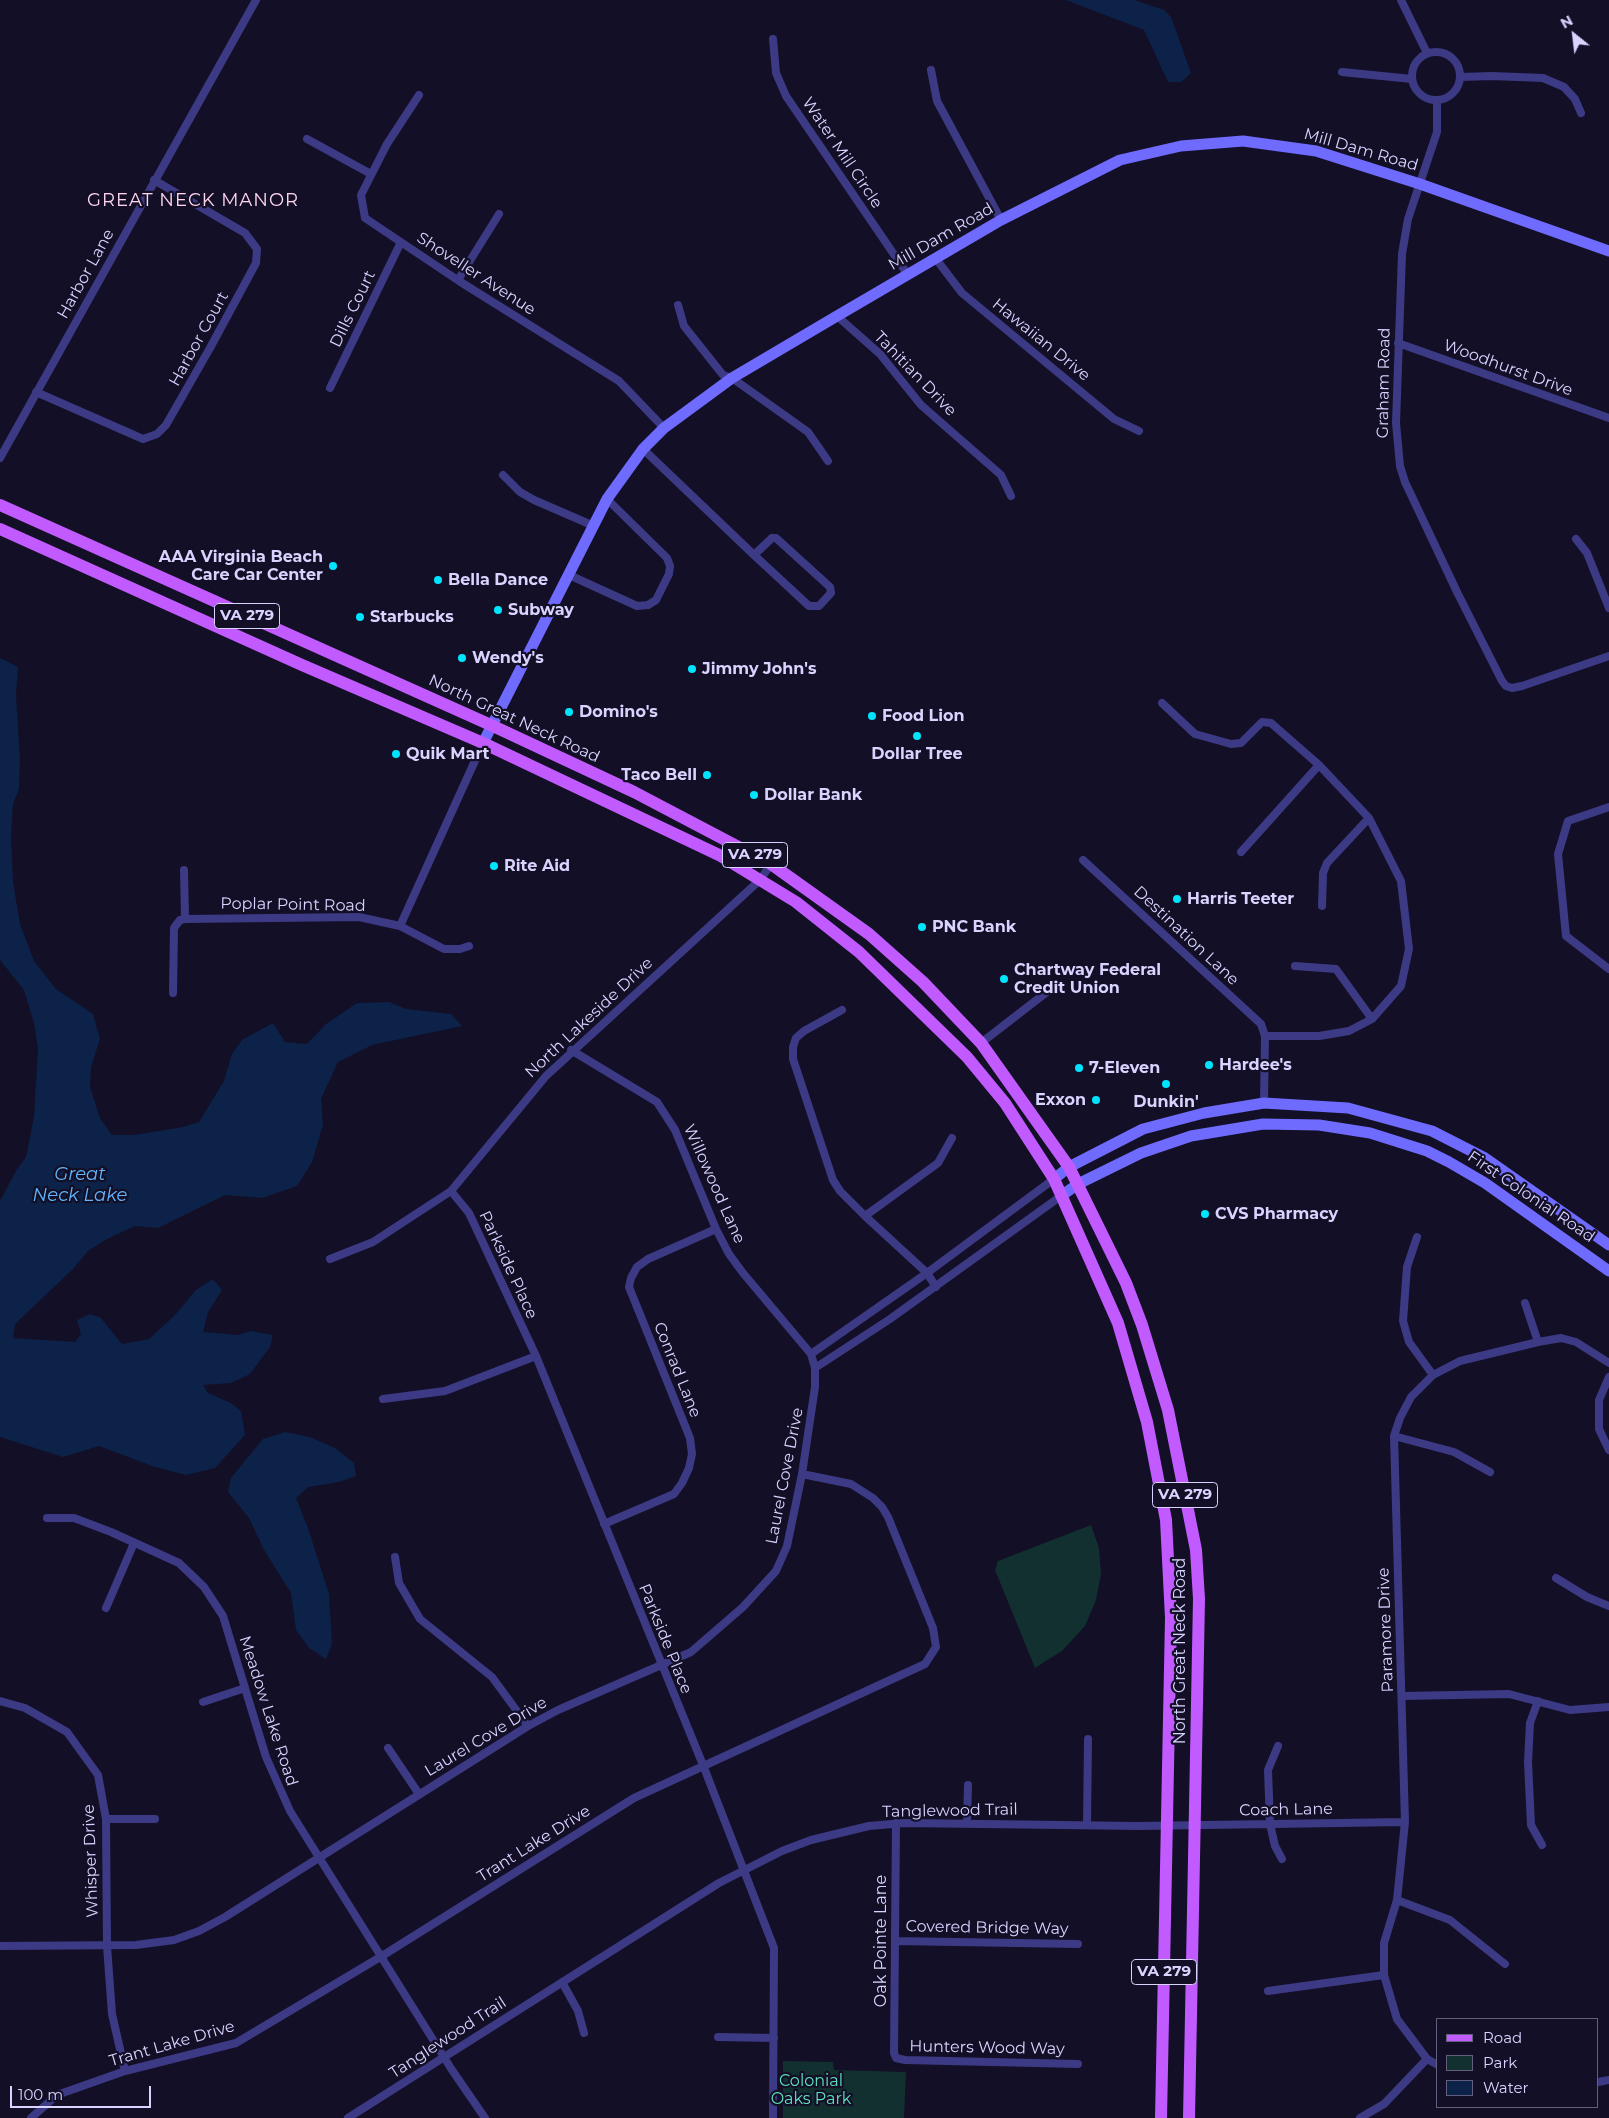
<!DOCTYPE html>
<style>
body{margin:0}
#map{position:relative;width:1609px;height:2118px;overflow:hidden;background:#130f26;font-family:Montserrat,sans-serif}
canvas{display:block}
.legend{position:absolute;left:1436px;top:2018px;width:162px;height:90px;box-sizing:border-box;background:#130f26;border:1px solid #625e7d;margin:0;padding:6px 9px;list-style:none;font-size:15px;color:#d9d4ff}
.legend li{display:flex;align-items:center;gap:10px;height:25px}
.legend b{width:25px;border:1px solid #625e7d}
.north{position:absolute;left:1549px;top:10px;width:50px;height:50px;-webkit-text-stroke:4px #130f26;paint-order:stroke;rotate:331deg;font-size:14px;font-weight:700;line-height:20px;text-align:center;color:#d9d4ff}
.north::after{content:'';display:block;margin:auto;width:18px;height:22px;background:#d9d4ff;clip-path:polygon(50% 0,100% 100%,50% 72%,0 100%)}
.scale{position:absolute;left:10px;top:2086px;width:141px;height:22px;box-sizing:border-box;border:2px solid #d9d4ff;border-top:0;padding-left:6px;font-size:15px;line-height:18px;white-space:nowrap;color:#d9d4ff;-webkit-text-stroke:4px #130f26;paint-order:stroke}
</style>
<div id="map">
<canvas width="1609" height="2118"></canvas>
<ul class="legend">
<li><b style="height:6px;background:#c25bff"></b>Road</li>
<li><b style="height:14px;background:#12302f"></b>Park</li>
<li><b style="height:14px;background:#0c2248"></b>Water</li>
</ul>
<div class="north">N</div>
<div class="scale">100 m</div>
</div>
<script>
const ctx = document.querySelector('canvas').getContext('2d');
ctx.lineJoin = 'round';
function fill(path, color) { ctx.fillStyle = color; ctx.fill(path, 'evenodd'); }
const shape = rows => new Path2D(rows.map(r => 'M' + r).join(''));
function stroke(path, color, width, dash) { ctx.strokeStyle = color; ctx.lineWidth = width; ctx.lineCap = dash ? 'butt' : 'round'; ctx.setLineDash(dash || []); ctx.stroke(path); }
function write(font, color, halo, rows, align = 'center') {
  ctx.font = font + ' Montserrat,sans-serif'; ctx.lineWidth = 4.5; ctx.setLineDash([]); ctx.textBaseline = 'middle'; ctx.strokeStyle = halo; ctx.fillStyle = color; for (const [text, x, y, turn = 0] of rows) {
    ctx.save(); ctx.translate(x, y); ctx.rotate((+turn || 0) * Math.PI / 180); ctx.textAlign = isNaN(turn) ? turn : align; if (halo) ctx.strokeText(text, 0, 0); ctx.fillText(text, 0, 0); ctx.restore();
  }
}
const green = shape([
 [1091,1525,1099,1548,1101,1574,1096,1600,1085,1626,1062,1651,1035,1668,995,1570,998,1561],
 [783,2061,833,2062,834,2070,906,2072,904,2118,783,2118]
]);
const water = shape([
 [1066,0,1134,0,1164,10,1171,17,1191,73,1181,82,1168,82,1144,30],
 [0,658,18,667,16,695,20,761,19,789,13,804,11,837,13,882,20,924,34,961,56,989,93,1014,100,1039,91,1067,90,1087,100,1118,112,1135,134,1135,183,1127,199,1122,224,1081,232,1054,242,1040,273,1023,285,1042,307,1044,326,1024,357,1003,389,1002,406,1009,451,1014,462,1026,372,1045,338,1062,321,1099,323,1125,312,1162,297,1186,262,1198,225,1195,158,1228,135,1226,107,1239,88,1251,73,1269,15,1324,13,1338,75,1342,81,1334,77,1320,90,1314,101,1318,122,1344,149,1339,174,1316,196,1290,213,1279,222,1290,208,1312,203,1332,238,1335,251,1331,273,1335,270,1347,250,1374,231,1383,203,1385,208,1393,231,1403,241,1411,245,1435,215,1468,186,1475,155,1467,99,1446,63,1457,0,1437,0,1201,17,1169,26,1157,34,1117,38,1049,34,1023,24,990,0,960],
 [285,1432,310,1437,335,1448,354,1463,356,1476,339,1482,308,1487,296,1498,308,1528,329,1594,332,1644,326,1659,309,1648,296,1630,291,1593,264,1550,249,1518,228,1492,231,1478,263,1439]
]);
const street = shape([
 [1401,0,1427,53],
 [773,39,776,73,786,96,908,275],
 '1412 76a24 24 0 1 1 48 0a24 24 0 1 1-48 0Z',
 [931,70,937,101,1001,220],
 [1342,72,1412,79],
 [1460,77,1492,76,1543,78,1564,87,1575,99,1581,113],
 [419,95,387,144,361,195,365,218,459,281,619,381,664,428],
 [1437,100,1437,132,1408,219,1402,254,1396,423,1400,466,1405,482,1458,594,1502,681,1506,686,1512,688,1522,686,1609,656],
 [307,139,371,174],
 [936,259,962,293,1114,419,1139,431],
 [458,280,499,214],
 [678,305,684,326,723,375,732,378,808,432,828,461],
 [837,316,880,354,921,405,1001,475,1011,496],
 [1398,343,1609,418],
 [330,388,401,242],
 [36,392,143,439,157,434,166,425,210,348,256,263,257,249,245,233,154,180],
 [643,449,754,555],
 [0,458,256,0],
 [503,475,520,492,534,500,594,526],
 [772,538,776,538,830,587,831,593,819,606,809,606,754,555,772,538],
 [1576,539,1587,553,1609,608],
 [569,575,637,606,648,605,656,600,669,574,670,566,667,558,607,499],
 [1162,703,1195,734,1231,744,1241,743,1262,722,1271,723,1319,765,1369,818,1401,881,1409,949,1401,986,1372,1019,1349,1031,1319,1036,1265,1036],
 [1609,807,1568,821,1558,854,1566,936,1609,969],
 [1241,852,1319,765],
 [1083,860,1261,1024,1265,1036,1264,1103],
 [184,870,185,919],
 [1322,906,1323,873,1327,863,1369,818],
 [400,926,483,743],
 [1295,966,1336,969,1372,1019],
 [173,993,174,928,180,920,185,919,359,917,400,926,444,949,460,949,469,946],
 [842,1010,804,1031,796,1038,793,1047,793,1059,833,1180,840,1191,865,1216,927,1273,936,1287],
 [981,1043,1052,988],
 [451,1191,469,1213,536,1356,703,1765,774,1948,773,2118],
 [865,1216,938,1163,952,1138],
 [1417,1237,1407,1267,1403,1321,1409,1342,1433,1375],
 [330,1259,373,1242,451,1191,546,1076,760,880,771,864],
 [1525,1303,1538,1342],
 [811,1354,927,1273,1054,1179],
 [815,1368,890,1319,1061,1196],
 [1609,1377,1599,1400,1599,1429,1609,1450],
 [383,1399,445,1391,536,1356],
 [1394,1436,1454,1452,1490,1472],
 [47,1518,74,1518,111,1532,179,1563,204,1587,223,1616,266,1757,290,1811,452,2070,485,2118],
 [604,1524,674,1494,682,1483,689,1468,692,1454,690,1438,629,1287,631,1278,637,1267,648,1259,716,1229],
 [395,1557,399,1583,420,1619,492,1677,528,1726],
 [1556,1578,1587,1597,1609,1606],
 [106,1608,134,1543],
 [1402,1696,1509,1694,1570,1710,1609,1707],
 [0,1701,25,1708,67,1732,98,1775,106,1819,107,1946,112,2014,125,2071],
 [1538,1701,1530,1723,1528,1762,1531,1825,1542,1845],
 [203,1702,245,1688],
 [1278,1746,1268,1770,1270,1824,1275,1846,1282,1859],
 [388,1748,419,1794],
 [106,1819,155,1819],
 [896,1823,894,2053,896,2058,905,2060,1078,2064],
 [967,1823,968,1785],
 [1087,1825,1088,1739],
 [1397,1900,1450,1920,1505,1964],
 [895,1941,1078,1944],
 [0,1946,136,1945,174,1940,199,1931,225,1917,528,1726,558,1710,691,1652,743,1607,776,1571,787,1546,802,1474,815,1387,815,1368,811,1354,743,1273,729,1254,716,1229,675,1130,657,1102,571,1050],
 [562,1982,578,2011,584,2033],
 [1268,1991,1384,1975],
 [718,2037,774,2038],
 [1438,2065,1427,2059,1397,2019,1384,1975,1384,1943,1397,1900,1405,1822,1394,1436,1400,1418,1411,1397,1433,1375,1460,1361,1538,1342,1561,1338,1576,1342,1609,1363],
 [1598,2082,1609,2080],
 [31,2118,57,2095,125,2071,236,2043,382,1956,634,1798,925,1664,936,1647,933,1628,888,1517,882,1507,873,1498,851,1484,802,1474],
 [348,2118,719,1883,782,1851,811,1840,869,1826,904,1823,1138,1826,1405,1822],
 [1360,2118,1384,2104,1427,2059]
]);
const secondary = shape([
 [483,743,607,499,643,449,664,428,732,378,837,316,1001,220,1120,160,1181,146,1243,141,1316,151,1420,184,1609,251],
 [1054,1179,1069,1167,1143,1129,1204,1113,1264,1103,1348,1108,1432,1131,1485,1158,1609,1245],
 [1061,1196,1078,1184,1141,1153,1191,1136,1263,1124,1319,1125,1370,1133,1427,1151,1449,1162,1485,1183,1609,1271]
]);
const primary = shape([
 [0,505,493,726,634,792,771,864,869,934,923,982,981,1043,1069,1167,1126,1283,1142,1325,1168,1410,1196,1550,1199,1599,1189,2118],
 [0,529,302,665,483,743,719,855,796,902,859,952,967,1057,1005,1103,1054,1179,1118,1323,1147,1422,1166,1520,1171,1618,1161,2118]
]);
const markers = [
 [333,566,5,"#00e5ff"],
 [438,580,5,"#00e5ff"],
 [498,610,5,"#00e5ff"],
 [360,617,5,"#00e5ff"],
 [462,658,5,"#00e5ff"],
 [692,669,5,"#00e5ff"],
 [569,712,5,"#00e5ff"],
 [872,716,5,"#00e5ff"],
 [917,736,5,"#00e5ff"],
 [396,754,5,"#00e5ff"],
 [707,775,5,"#00e5ff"],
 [754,795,5,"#00e5ff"],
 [494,866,5,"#00e5ff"],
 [1177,899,5,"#00e5ff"],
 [922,927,5,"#00e5ff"],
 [1004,979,5,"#00e5ff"],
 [1209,1065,5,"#00e5ff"],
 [1079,1068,5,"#00e5ff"],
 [1166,1084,5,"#00e5ff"],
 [1096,1100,5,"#00e5ff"],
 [1205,1214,5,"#00e5ff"]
];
const shields = [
 [247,616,65],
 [755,855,65],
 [1185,1495,65],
 [1164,1972,65]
];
const shieldNames = [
 ["VA 279",247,616],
 ["VA 279",755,855],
 ["VA 279",1185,1495],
 ["VA 279",1164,1972]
];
const streetNames = [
 ["Mill Dam Road",1361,150,16],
 ["Water Mill Circle",842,153,56],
 ["Mill Dam Road",941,237,-30],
 ["Harbor Lane",86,274,-61],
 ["Shoveller Avenue",476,274,33],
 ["Dills Court",353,309,-64],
 ["Harbor Court",199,339,-61],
 ["Hawaiian Drive",1041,340,39],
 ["Woodhurst Drive",1508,368,20],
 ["Tahitian Drive",915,374,46],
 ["Graham Road",1384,383,-89],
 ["North Great Neck Road",514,719,25],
 ["Poplar Point Road",293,905,1],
 ["Destination Lane",1186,936,43],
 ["North Lakeside Drive",589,1018,-43],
 ["Willowood Lane",714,1184,66],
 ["First Colonial Road",1531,1197,34],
 ["Parkside Place",508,1265,65],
 ["Conrad Lane",677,1370,68],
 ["Laurel Cove Drive",785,1476,-79],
 ["Paramore Drive",1386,1630,-92],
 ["Parkside Place",665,1639,68],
 ["North Great Neck Road",1180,1651,-90],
 ["Meadow Lake Road",268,1711,72],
 ["Laurel Cove Drive",486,1737,-31],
 ["Coach Lane",1286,1810,-1],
 ["Tanglewood Trail",950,1811,-1],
 ["Trant Lake Drive",534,1844,-32],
 ["Whisper Drive",91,1861,-92],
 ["Covered Bridge Way",987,1928,1],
 ["Oak Pointe Lane",881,1941,-90],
 ["Tanglewood Trail",448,2038,-33],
 ["Trant Lake Drive",172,2044,-16],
 ["Hunters Wood Way",987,2048,1]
];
const poiNames = [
 ["AAA Virginia Beach",323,557,"right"],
 ["Care Car Center",323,575,"right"],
 ["Bella Dance",448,580],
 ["Subway",508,610],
 ["Starbucks",370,617],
 ["Wendy's",472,658],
 ["Jimmy John's",702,669],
 ["Domino's",579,712],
 ["Food Lion",882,716],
 ["Quik Mart",406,754],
 ["Dollar Tree",917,754,"center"],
 ["Taco Bell",697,775,"right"],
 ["Dollar Bank",764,795],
 ["Rite Aid",504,866],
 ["Harris Teeter",1187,899],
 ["PNC Bank",932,927],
 ["Chartway Federal",1014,970],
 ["Credit Union",1014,988],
 ["Hardee's",1219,1065],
 ["7-Eleven",1089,1068],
 ["Exxon",1086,1100,"right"],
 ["Dunkin'",1166,1102,"center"],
 ["CVS Pharmacy",1215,1214]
];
const parkNames = [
 ["Colonial",811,2081],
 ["Oaks Park",811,2099]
];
const neighbourhoodNames = [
 ["GREAT NECK MANOR",193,201]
];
const waterNames = [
 ["Great",80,1175],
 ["Neck Lake",80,1196]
];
fill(green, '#12302f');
fill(water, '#0c2248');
stroke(street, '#3d3a85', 8);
stroke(secondary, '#6f6bff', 11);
stroke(primary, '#c25bff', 12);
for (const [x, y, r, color] of markers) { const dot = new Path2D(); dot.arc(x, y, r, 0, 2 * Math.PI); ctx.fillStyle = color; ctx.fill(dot); stroke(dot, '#130f26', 2); }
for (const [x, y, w] of shields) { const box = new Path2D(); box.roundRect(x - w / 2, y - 12.5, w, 25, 4); ctx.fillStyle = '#130f26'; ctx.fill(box); stroke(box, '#d9d4ff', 1); }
write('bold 15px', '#d9d4ff', null, shieldNames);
write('16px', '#d9d4ff', '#130f26', streetNames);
write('bold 16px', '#d9d4ff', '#130f26', poiNames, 'left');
write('16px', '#5fe0c0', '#130f26', parkNames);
ctx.letterSpacing = '1px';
write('18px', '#ffd6f0', '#130f26', neighbourhoodNames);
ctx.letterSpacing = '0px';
write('italic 18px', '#62b6ff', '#130f26', waterNames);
</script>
